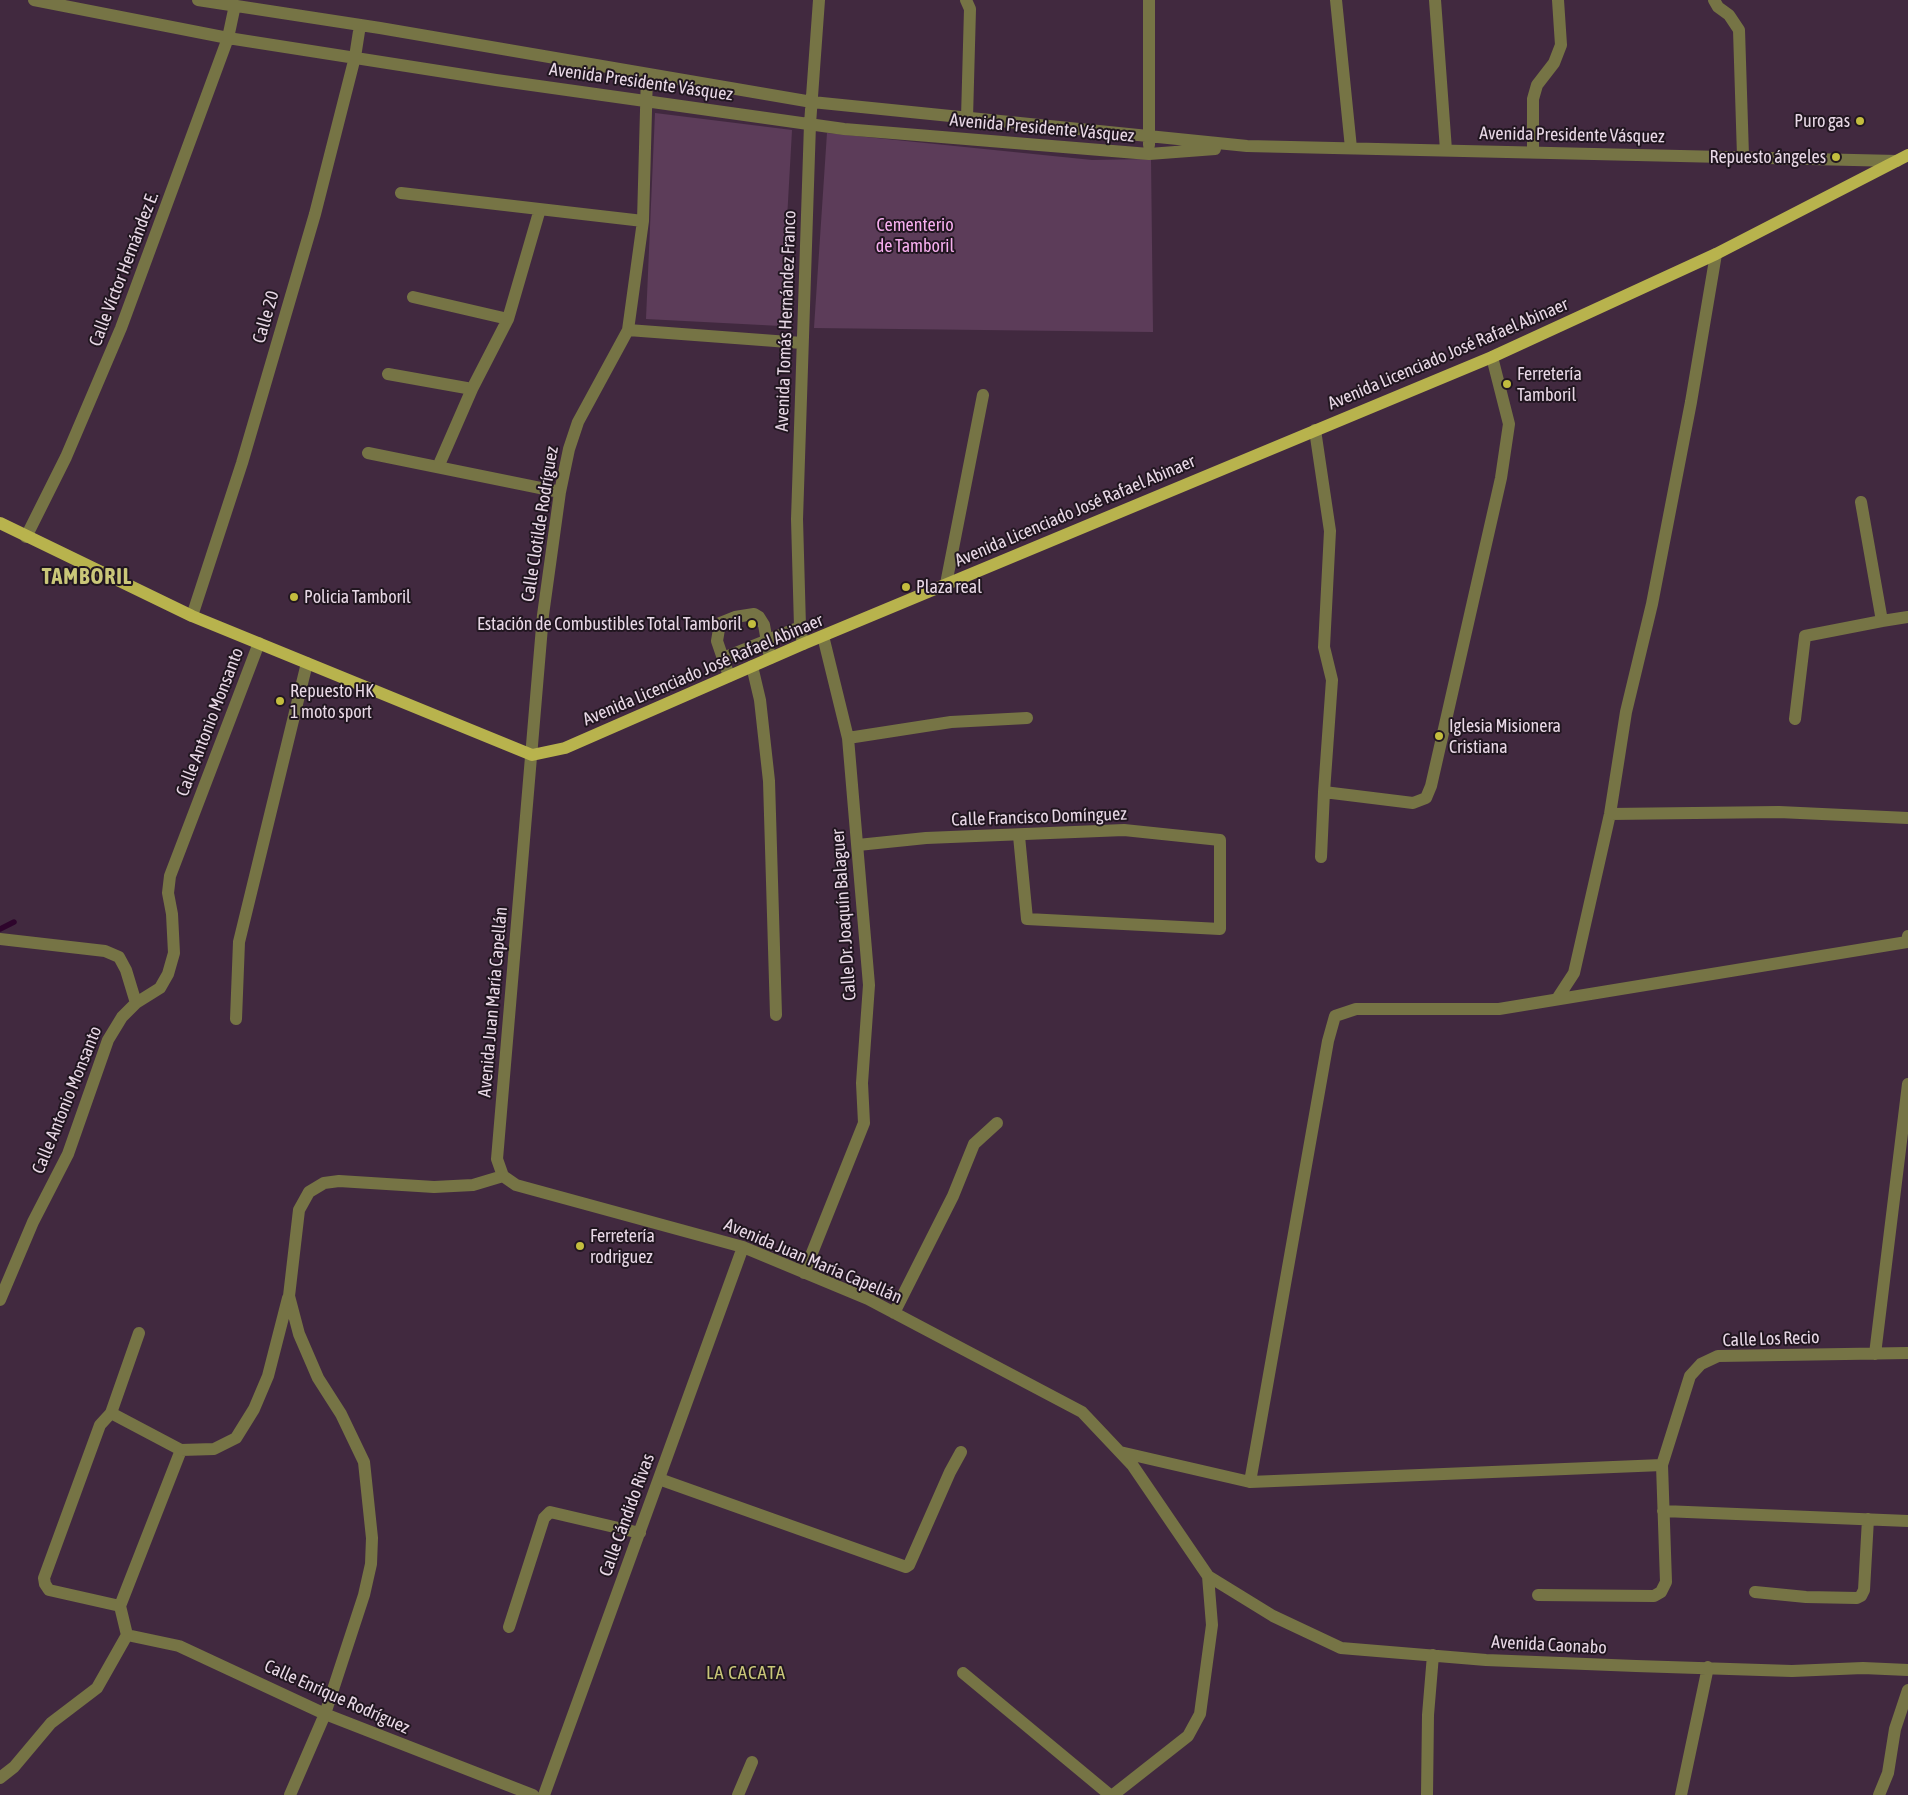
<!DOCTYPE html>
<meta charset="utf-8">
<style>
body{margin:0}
canvas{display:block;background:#41293f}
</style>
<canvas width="1908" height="1795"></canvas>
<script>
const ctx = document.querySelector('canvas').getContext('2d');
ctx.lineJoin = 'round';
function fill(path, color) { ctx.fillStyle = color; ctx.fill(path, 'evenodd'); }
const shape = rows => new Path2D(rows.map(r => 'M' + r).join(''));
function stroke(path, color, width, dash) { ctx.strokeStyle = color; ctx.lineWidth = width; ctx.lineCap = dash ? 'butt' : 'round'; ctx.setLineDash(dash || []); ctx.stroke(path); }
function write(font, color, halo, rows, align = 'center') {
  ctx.font = font + ' "Asap Condensed",sans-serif'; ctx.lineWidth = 4; ctx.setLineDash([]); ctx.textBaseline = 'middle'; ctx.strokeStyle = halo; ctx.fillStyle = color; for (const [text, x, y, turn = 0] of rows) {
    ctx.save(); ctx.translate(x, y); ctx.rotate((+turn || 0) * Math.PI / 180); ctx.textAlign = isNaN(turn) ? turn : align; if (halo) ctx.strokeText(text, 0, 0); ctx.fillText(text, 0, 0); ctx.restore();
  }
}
const green = shape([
 [655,113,792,130,781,326,646,319],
 [827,133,1092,160,1151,159,1153,332,814,328]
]);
const stream = shape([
 [0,929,14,922]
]);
const minor = shape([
 [34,0,228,38,496,80,844,129,1149,154,1215,149],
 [198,0,380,28,812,102,1247,146,1897,161],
 [966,0,970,9,967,118],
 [1149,0,1149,145],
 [1336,0,1351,148],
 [1435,0,1446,150],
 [1714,0,1718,7,1729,15,1739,30,1743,156],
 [647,74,643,221,628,330,578,422,569,449,560,492,543,615,497,1159,503,1176,516,1185,743,1247,868,1299,1082,1412,1133,1466,1208,1576,1212,1625,1200,1714,1188,1736,1113,1795],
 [1533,152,1533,99,1537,85,1554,63,1561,45,1558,0],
 [401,193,643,221],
 [413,297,508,319],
 [628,330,802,343],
 [388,374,472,389],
 [1315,430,1330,531,1324,647,1332,680,1324,792],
 [368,453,560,492],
 [438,467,472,389,508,319,540,209],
 [1861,502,1882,621,1908,617],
 [26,537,66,457,121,328,228,38,235,5],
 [946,584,983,395],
 [192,616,242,463,315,214,355,57,360,25],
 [803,644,800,627,797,519,810,124,819,0],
 [723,658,800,627],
 [752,666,760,700,769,781,776,1015],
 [729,676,717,641,720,623,735,617,754,614,759,617,764,625,770,658],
 [1795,719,1805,636,1882,621],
 [848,738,951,722,1027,718],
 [1610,814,1779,812,1908,818],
 [858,845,926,838,1124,830,1220,840,1220,929,1027,919,1019,836],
 [1321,857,1324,792,1413,803,1426,798,1431,786,1501,478,1509,424,1492,357],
 [0,939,105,951,119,957,126,970,136,1003],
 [1557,999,1574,973,1610,814,1626,712,1652,604,1691,402,1716,254],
 [236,1019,239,942,307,663],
 [804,1273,864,1123,862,1083,869,985,848,738,823,636],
 [0,1300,33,1222,68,1154,108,1040,122,1017,136,1003,160,988,168,974,174,953,172,914,168,893,170,876,259,643],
 [894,1313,953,1196,974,1144,997,1123],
 [1875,1354,1908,1084],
 [111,1413,181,1450,214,1449,236,1438,254,1409,268,1376,288,1298],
 [1120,1452,1250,1482,1662,1465],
 [659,1479,906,1567,909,1565,950,1472,961,1452],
 [1250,1482,1328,1041,1335,1016,1356,1009,1499,1009,1907,942,1908,936],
 [1663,1511,1908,1521],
 [1208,1576,1273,1616,1341,1648,1486,1660,1636,1666,1792,1671,1863,1668,1908,1670],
 [1755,1592,1806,1597,1857,1598,1861,1596,1864,1590,1868,1519],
 [1538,1595,1654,1596,1661,1592,1666,1582,1662,1465,1690,1376,1701,1364,1718,1356,1908,1353],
 [120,1606,49,1590,45,1584,44,1578,100,1425,111,1413,139,1333],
 [509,1627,544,1518,550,1512,640,1533],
 [127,1635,179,1646,325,1714,533,1795],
 [963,1673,1110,1795],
 [0,1778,14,1767,51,1723,97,1688,127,1635,120,1606,181,1450],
 [290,1795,325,1714,364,1595,371,1564,372,1538,364,1462,341,1414,318,1378,299,1334,289,1296,299,1210,309,1192,324,1183,339,1181,434,1187,473,1185,503,1176],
 [544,1795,743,1247],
 [738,1795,752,1762],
 [1427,1795,1428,1715,1433,1655],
 [1681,1795,1708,1667],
 [1879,1795,1888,1773,1895,1729,1908,1690]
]);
const major = shape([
 [0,523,192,616,532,755,565,748,803,644,1492,357,1716,254,1908,155]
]);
const markers = [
 [1860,121,5,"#c3bd3e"],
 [1836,157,5,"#c3bd3e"],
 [1507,384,5,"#c3bd3e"],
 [906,587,5,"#c3bd3e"],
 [294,597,5,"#c3bd3e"],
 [752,624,5,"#c3bd3e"],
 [280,701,5,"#c3bd3e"],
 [1439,736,5,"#c3bd3e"],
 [580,1246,5,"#c3bd3e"]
];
const streetNames = [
 ["Avenida Presidente Vásquez",641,82,8],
 ["Avenida Presidente Vásquez",1042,128,5],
 ["Avenida Presidente Vásquez",1572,135,1],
 ["Calle Víctor Hernández E.",124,269,-69],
 ["Calle 20",266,317,-74],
 ["Avenida Tomás Hernández Franco",786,321,-88],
 ["Avenida Licenciado José Rafael Abinaer",1448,354,-23],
 ["Avenida Licenciado José Rafael Abinaer",1075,511,-23],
 ["Calle Clotilde Rodríguez",540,524,-81],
 ["Avenida Licenciado José Rafael Abinaer",703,670,-23],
 ["Calle Antonio Monsanto",210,722,-69],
 ["Calle Francisco Domínguez",1039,817,-2],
 ["Calle Dr. Joaquín Balaguer",844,915,-94],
 ["Avenida Juan María Capellán",493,1002,-85],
 ["Calle Antonio Monsanto",67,1100,-68],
 ["Avenida Juan María Capellán",813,1261,23],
 ["Calle Los Recio",1771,1339,-2],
 ["Calle Cándido Rivas",627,1515,-70],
 ["Avenida Caonabo",1549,1645,3],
 ["Calle Enrique Rodríguez",337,1697,24]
];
const poiNames = [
 ["Puro gas",1850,121,"right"],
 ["Repuesto ángeles",1826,157,"right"],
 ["Ferretería",1517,374],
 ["Tamboril",1517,395],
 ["Plaza real",916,587],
 ["Policia Tamboril",304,597],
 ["Estación de Combustibles Total Tamboril",742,624,"right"],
 ["Repuesto HK",290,691],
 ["1 moto sport",290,712],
 ["Iglesia Misionera",1449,726],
 ["Cristiana",1449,747],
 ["Ferretería",590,1236],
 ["rodriguez",590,1257]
];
const parkNames = [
 ["Cementerio",915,225],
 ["de Tamboril",915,246]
];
const neighbourhoodNames = [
 ["LA CACATA",746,1673]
];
const districtNames = [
 ["TAMBORIL",87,577]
];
fill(green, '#5c3c59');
stroke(stream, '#2e052c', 5.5);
stroke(minor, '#767445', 12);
stroke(major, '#b8b34d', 12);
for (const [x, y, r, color] of markers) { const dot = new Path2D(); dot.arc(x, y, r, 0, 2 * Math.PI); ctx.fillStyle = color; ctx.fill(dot); stroke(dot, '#211620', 2); }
write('18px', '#e8d8e6', '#211620', streetNames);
write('18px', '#e8d8e6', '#211620', poiNames, 'left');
write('18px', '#f7afef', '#211620', parkNames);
ctx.letterSpacing = '1px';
write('19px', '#cac779', '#211620', neighbourhoodNames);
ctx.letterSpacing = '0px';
ctx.letterSpacing = '1px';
write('bold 22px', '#cac779', '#211620', districtNames);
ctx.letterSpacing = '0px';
</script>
